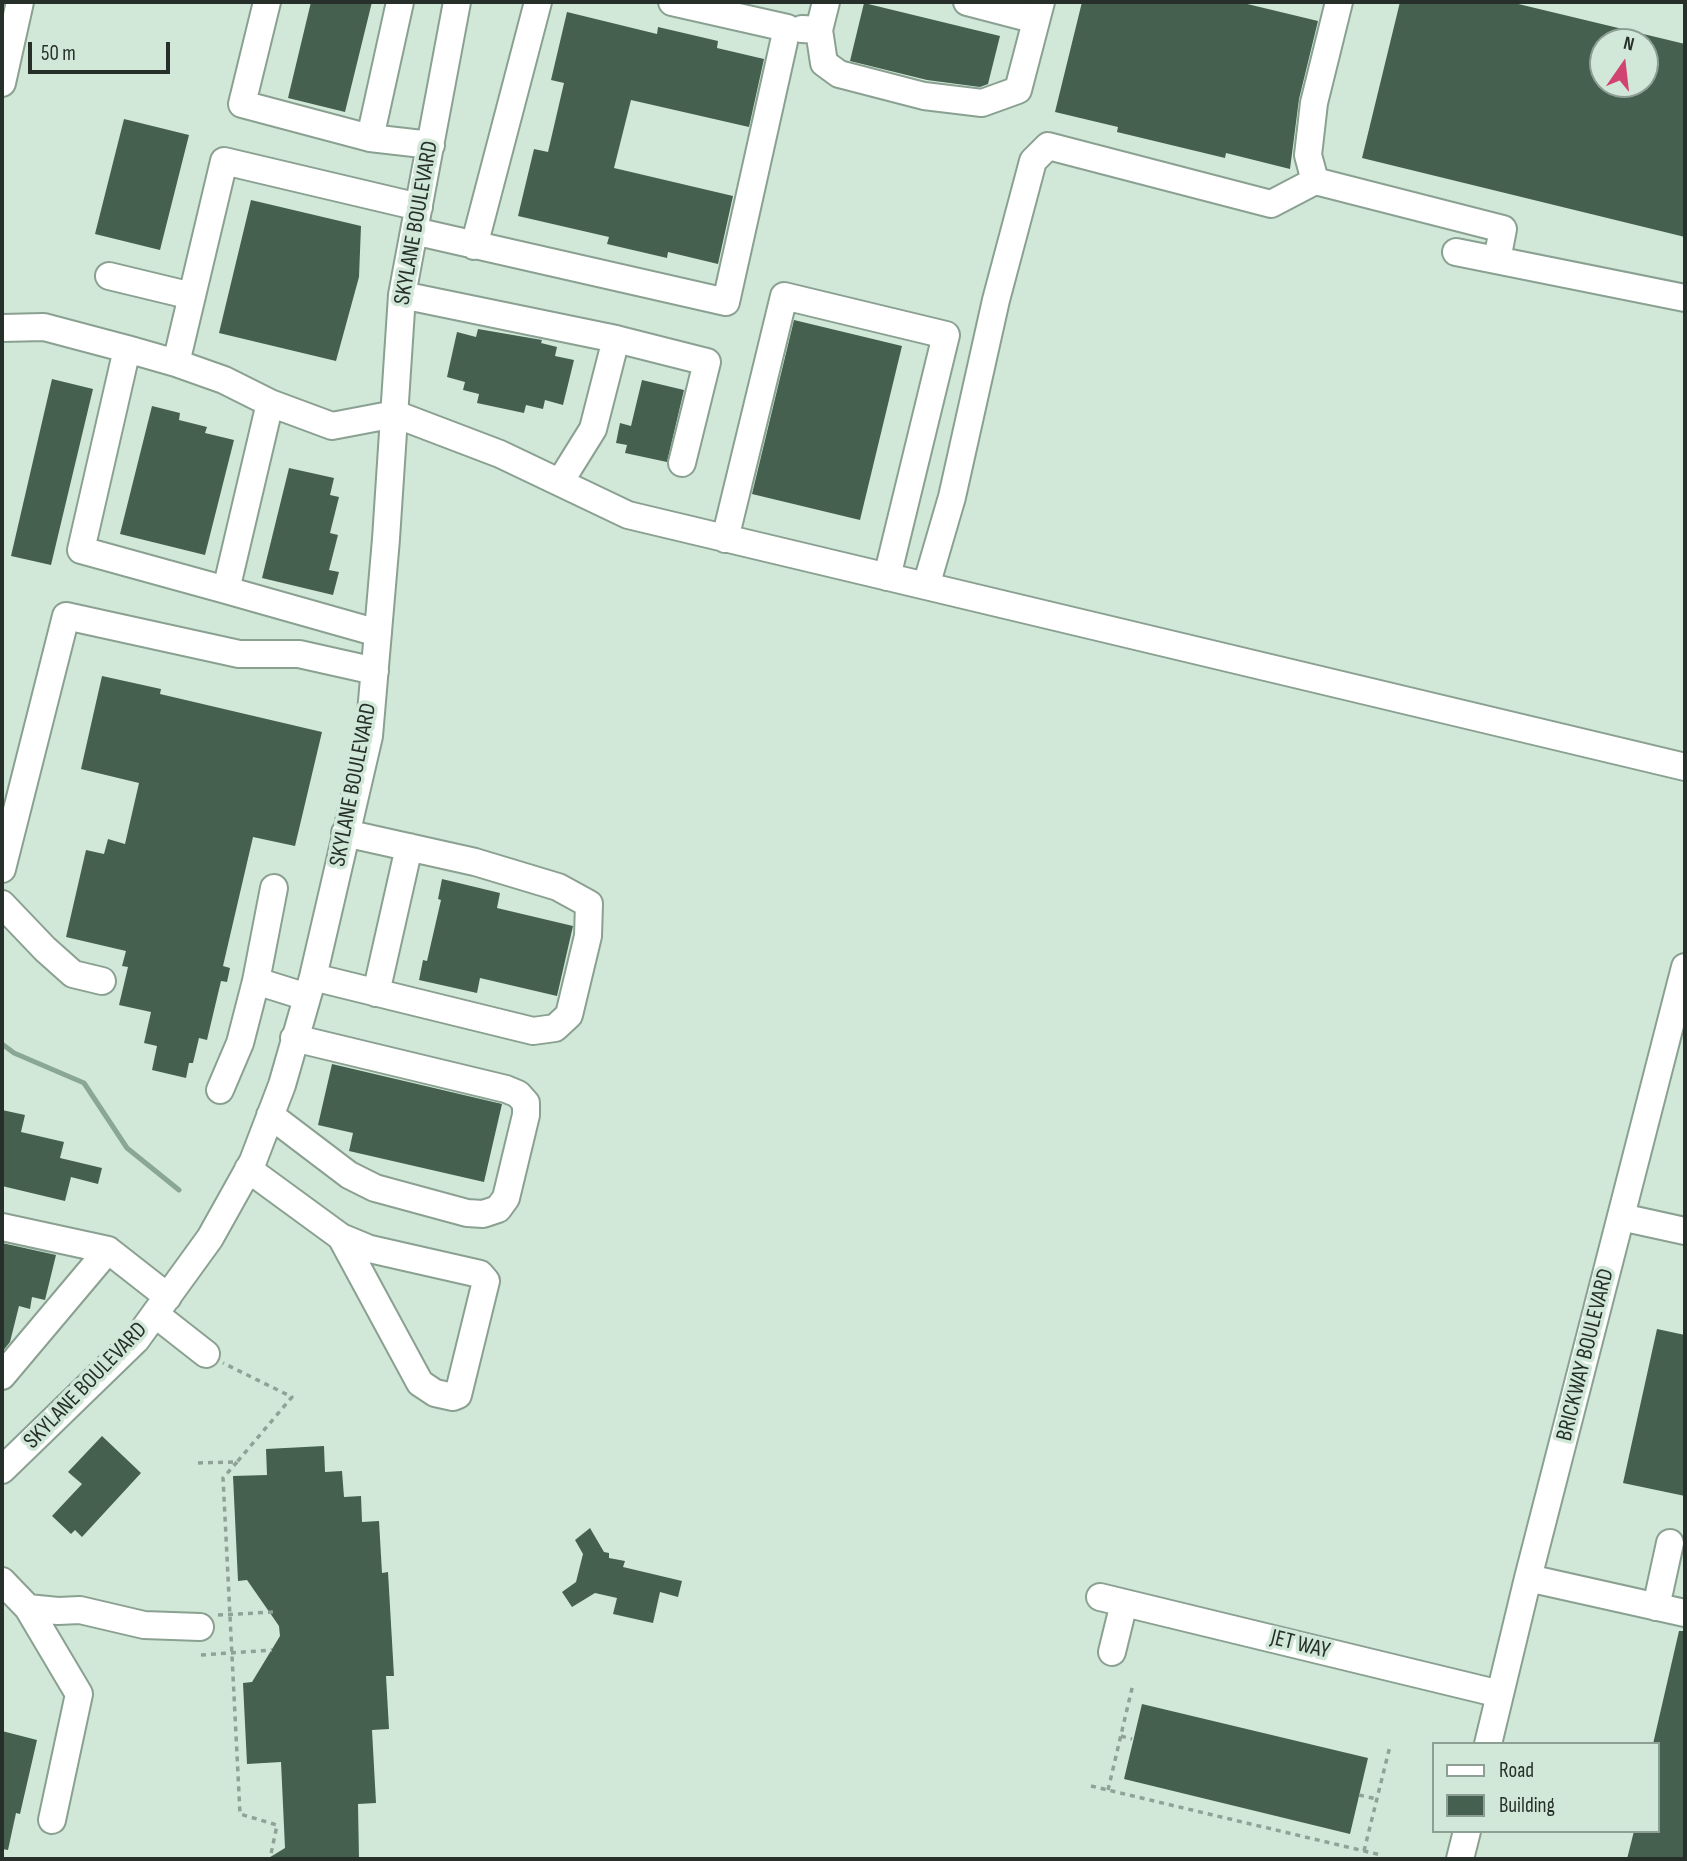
<!DOCTYPE html>
<style>
body{margin:0}
#map{position:relative;width:1687px;height:1861px;overflow:hidden;background:#d1e8d8;font-family:"Sofia Sans Condensed",sans-serif}
canvas{display:block}
.frame{position:absolute;inset:0;border:4px solid #262f29;pointer-events:none}
.legend{position:absolute;left:1432px;top:1742px;width:228px;height:91px;box-sizing:border-box;background:#d1e8d8;border:2px solid #8d9e92;margin:0;padding:9px 12px;list-style:none;font-size:21px;color:#262f29}
.legend li{display:flex;align-items:center;gap:14px;height:35px}
.legend b{width:35px;border:2px solid #8d9e92}
.north{position:absolute;left:1589px;top:28px;width:70px;height:70px;box-sizing:border-box;background:#d1e8d8;border:2px solid #8d9e92;border-radius:50%;rotate:14deg;font-size:19px;font-weight:700;line-height:28px;text-align:center;color:#262f29}
.north::after{content:'';display:block;margin:auto;width:24px;height:32px;background:#d14471;clip-path:polygon(50% 0,100% 100%,50% 72%,0 100%)}
.scale{position:absolute;left:28px;top:42px;width:142px;height:32px;box-sizing:border-box;border:4px solid #262f29;border-top:0;padding-left:9px;font-size:21px;line-height:24px;white-space:nowrap;color:#262f29;-webkit-text-stroke:5px #d1e8d8;paint-order:stroke}
</style>
<div id="map">
<canvas width="1687" height="1861"></canvas>
<div class="frame"></div>
<ul class="legend">
<li><b style="height:9px;background:#fff"></b>Road</li>
<li><b style="height:19px;background:#45604e"></b>Building</li>
</ul>
<div class="north">N</div>
<div class="scale">50 m</div>
</div>
<script>
const ctx = document.querySelector('canvas').getContext('2d');
ctx.lineJoin = 'round';
const shape = rows => new Path2D(rows.map(r => 'M' + r).join(''));
function stroke(path, color, width, dash) { ctx.strokeStyle = color; ctx.lineWidth = width; ctx.lineCap = dash ? 'butt' : 'round'; ctx.setLineDash(dash || []); ctx.stroke(path); }
function fill(path, color) { ctx.fillStyle = color; ctx.fill(path, 'evenodd'); }
function write(font, color, halo, rows, align = 'center') {
  ctx.font = font + ' "Sofia Sans Condensed",sans-serif'; ctx.lineWidth = 7; ctx.setLineDash([]); ctx.textBaseline = 'middle'; ctx.strokeStyle = halo; ctx.fillStyle = color; for (const [text, x, y, turn = 0] of rows) {
    ctx.save(); ctx.translate(x, y); ctx.rotate((+turn || 0) * Math.PI / 180); ctx.textAlign = isNaN(turn) ? turn : align; if (halo) ctx.strokeText(text, 0, 0); ctx.fillText(text, 0, 0); ctx.restore();
  }
}
const stream = shape([
 [2,1044,14,1053,84,1083,127,1148,179,1190]
]);
const building = shape([
 [311,2,372,2,345,112,288,98],
 [1082,2,1239,2,1318,21,1299,99,1290,169,1226,153,1225,158,1117,132,1118,127,1055,112],
 [1400,2,1510,2,1685,44,1685,237,1362,158],
 [1603,42,1645,42,1645,84,1603,84],
 [864,3,1000,36,988,84,980,87,927,80,850,61],
 [567,12,657,34,658,27,718,41,717,48,764,59,749,127,631,100,614,168,733,196,718,264,668,252,667,258,607,244,609,237,518,216,534,149,548,152,564,83,551,80],
 [124,119,189,135,160,250,95,234],
 [251,200,361,226,359,277,336,361,219,333],
 [794,320,902,346,860,520,752,494],
 [478,329,542,340,541,343,557,347,555,356,574,360,563,405,545,400,543,409,526,405,524,413,477,403,479,394,463,390,465,382,447,377,457,332,476,337],
 [52,379,93,389,51,565,11,556],
 [642,380,684,390,667,462,625,453,627,445,616,443,620,423,631,426],
 [152,406,180,413,179,420,207,427,205,433,234,440,205,555,120,534],
 [289,468,334,478,330,495,339,497,330,533,338,535,329,570,339,572,333,595,262,578],
 [102,676,161,689,160,694,322,732,295,846,253,837,223,966,230,968,227,982,221,981,207,1040,199,1038,193,1063,189,1063,186,1078,152,1070,157,1046,144,1043,151,1012,119,1005,128,967,122,966,126,951,66,937,86,850,104,854,108,839,125,844,139,783,81,769],
 [442,879,500,893,497,908,573,926,557,996,480,978,477,993,419,980,423,960,427,961,441,900,438,899],
 [332,1064,502,1104,484,1182,349,1151,353,1133,318,1125],
 [2,1110,25,1115,21,1132,64,1142,60,1158,102,1168,98,1184,71,1177,65,1201,2,1186],
 [2,1243,56,1255,45,1300,32,1297,30,1309,19,1306,10,1342,2,1352],
 [1657,1329,1685,1335,1685,1496,1623,1483],
 [102,1436,141,1473,82,1537,75,1530,71,1534,52,1516,82,1484,68,1472],
 [324,1446,325,1472,342,1471,344,1497,361,1496,362,1522,379,1521,382,1573,388,1572,394,1676,386,1676,389,1729,372,1730,376,1803,358,1804,359,1859,267,1859,285,1848,281,1762,247,1764,243,1683,252,1682,280,1636,279,1626,247,1580,238,1581,233,1476,267,1475,266,1449],
 [590,1528,604,1552,609,1553,609,1558,625,1561,623,1567,682,1581,678,1597,660,1592,653,1623,613,1614,617,1598,595,1593,572,1607,562,1592,576,1582,583,1554,575,1540],
 [1679,1631,1685,1631,1685,1859,1627,1859,1634,1831,1657,1831,1657,1744,1653,1744],
 [1142,1704,1368,1758,1350,1834,1124,1779],
 [2,1731,37,1740,20,1814,16,1813,8,1850,2,1849]
]);
const path = shape([
 [237,1462,223,1478,240,1814,277,1825,270,1859],
 [198,1463,237,1462,292,1397,223,1363],
 [218,1615,274,1612],
 [201,1655,272,1650],
 [1121,1736,1132,1739],
 [1091,1786,1381,1855],
 [1108,1790,1133,1684],
 [1359,1795,1377,1799],
 [1364,1851,1390,1746]
]);
const minor = shape([
 [267,2,242,104,370,138,431,145],
 [967,2,1036,20],
 [802,29,819,30,826,2],
 [819,30,824,63,839,74,924,96,982,103,1018,90,1041,2],
 [2,83,20,2],
 [370,138,400,2],
 [1315,181,1308,155,1314,103,1339,2],
 [414,231,726,302,787,28,672,2],
 [474,246,538,2],
 [1456,252,1685,298],
 [109,276,192,296],
 [402,295,616,339],
 [2,328,44,327,127,349],
 [176,363,224,161,419,207],
 [560,482,593,429,616,339,707,362,682,463],
 [725,539,784,296,946,335,887,577],
 [926,586,1685,767],
 [226,590,81,550,127,349,176,363,224,380,270,403],
 [378,633,226,590,270,403,332,426,395,414,500,454,628,515,926,586,952,497,996,300,1033,161,1048,146,1271,204,1315,181,1503,229,1497,260],
 [2,869,66,616,239,654,299,654,375,671],
 [2,904,45,949,73,974,102,981],
 [313,977,533,1031,555,1028,569,1015,588,936,589,904,558,887,475,862,345,833],
 [256,981,274,888],
 [376,993,409,847],
 [220,1090,240,1043,256,981,307,997],
 [270,1115,349,1175,375,1188,467,1213,483,1214,498,1209,506,1198,526,1115,526,1103,518,1094,506,1089,294,1038],
 [248,1169,341,1237,370,1249,480,1274,486,1281,458,1395,453,1397,435,1393,420,1383,341,1237],
 [1621,1217,1685,1231],
 [2,1227,108,1250],
 [155,1314,206,1354],
 [2,1376,108,1250,168,1297],
 [2,1470,136,1340,210,1238,253,1161,282,1085,313,977,369,736,386,539,402,295,457,2],
 [1528,1578,1685,1613],
 [2,1581,28,1608,58,1611,80,1610,144,1625,200,1627],
 [1100,1597,1500,1694],
 [1656,1607,1670,1543],
 [28,1608,79,1694,52,1820],
 [1112,1652,1124,1603],
 [1488,1744,1528,1578,1685,967],
 [1460,1859,1467,1831]
]);
const streetNames = [
 ["SKYLANE BOULEVARD",417,223,-80],
 ["SKYLANE BOULEVARD",354,785,-79],
 ["BRICKWAY BOULEVARD",1586,1355,-76],
 ["SKYLANE BOULEVARD",86,1386,-46],
 ["JET WAY",1300,1645,14]
];
stroke(stream, '#8aa793', 5);
fill(building, '#45604e');
stroke(minor, '#8aa091', 30);
stroke(path, '#90a296', 3.5, [5, 5]);
stroke(minor, '#fff', 26);
write('23px', '#262f29', '#d1e8d8', streetNames);
</script>
